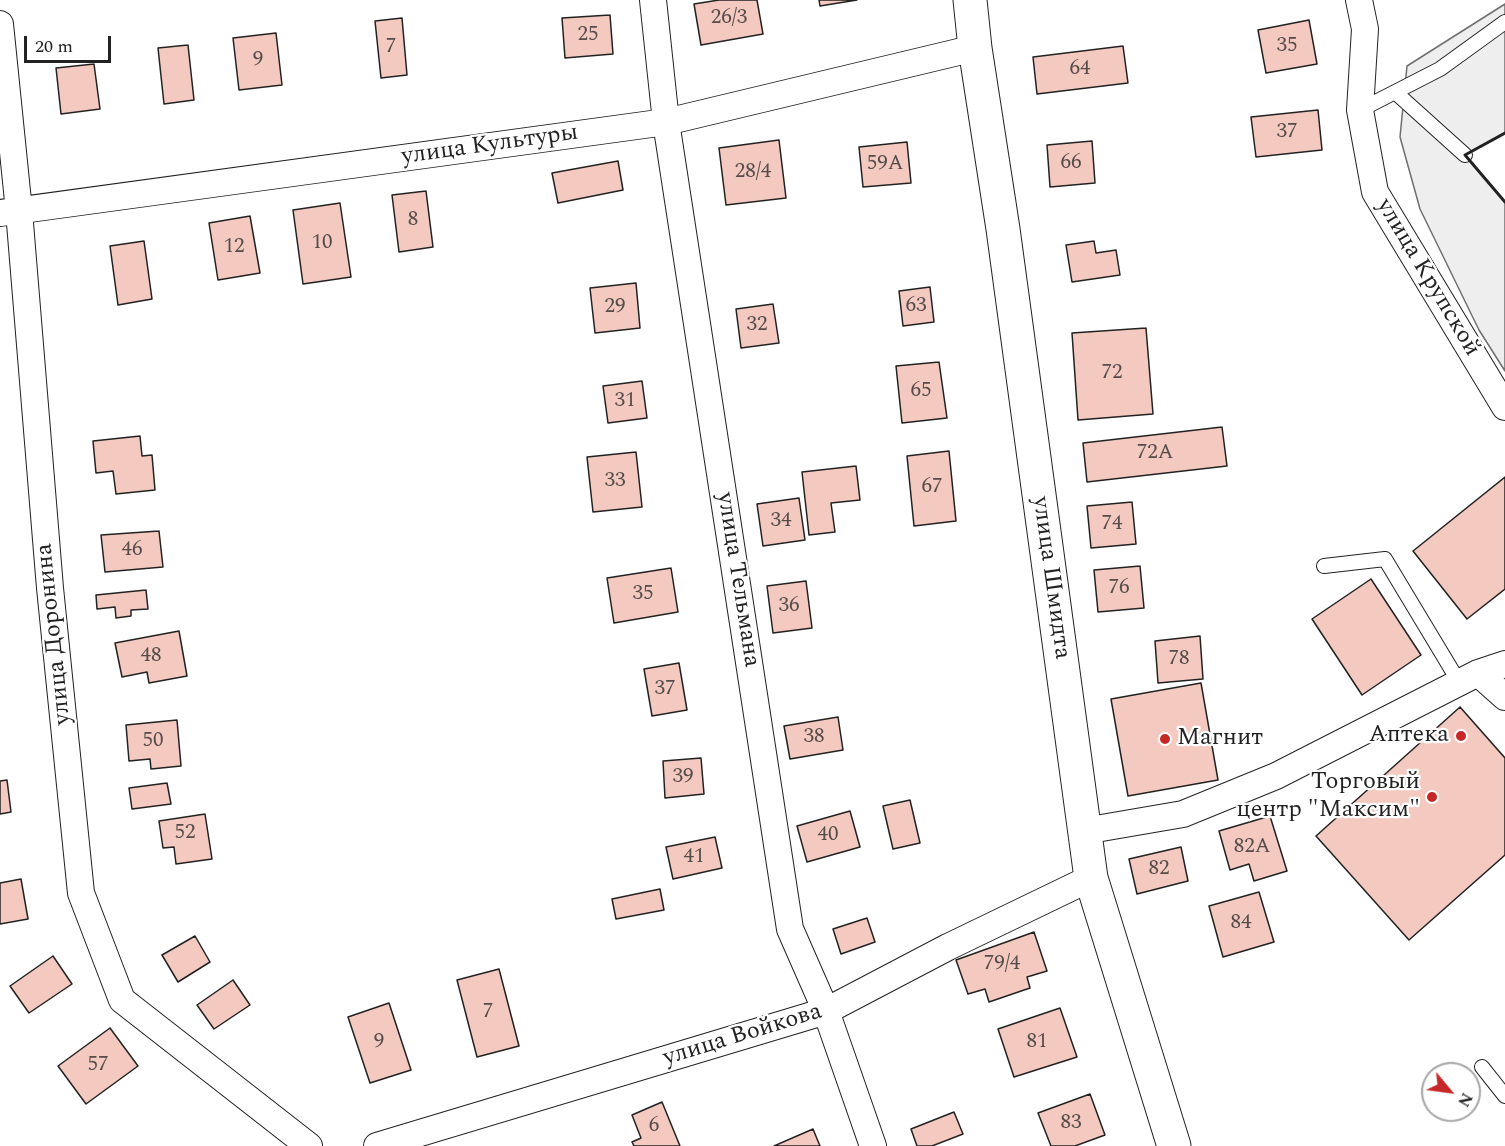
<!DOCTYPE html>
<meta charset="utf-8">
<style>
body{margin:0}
#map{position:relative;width:1505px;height:1146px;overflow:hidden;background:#fff;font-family:Spectral,serif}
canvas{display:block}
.north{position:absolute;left:1421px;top:1062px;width:60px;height:60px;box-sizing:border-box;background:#fff;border:2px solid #a7a7a7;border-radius:50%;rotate:119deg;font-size:16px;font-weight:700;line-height:24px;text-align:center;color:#222}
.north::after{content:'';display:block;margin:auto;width:21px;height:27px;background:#c62828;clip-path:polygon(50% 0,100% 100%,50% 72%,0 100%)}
.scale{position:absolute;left:24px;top:36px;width:87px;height:27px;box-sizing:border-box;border:3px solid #222;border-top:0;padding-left:8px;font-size:18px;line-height:21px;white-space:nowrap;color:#222;-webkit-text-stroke:4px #fff;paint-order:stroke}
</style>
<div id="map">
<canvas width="1505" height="1146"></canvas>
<div class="north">N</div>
<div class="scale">20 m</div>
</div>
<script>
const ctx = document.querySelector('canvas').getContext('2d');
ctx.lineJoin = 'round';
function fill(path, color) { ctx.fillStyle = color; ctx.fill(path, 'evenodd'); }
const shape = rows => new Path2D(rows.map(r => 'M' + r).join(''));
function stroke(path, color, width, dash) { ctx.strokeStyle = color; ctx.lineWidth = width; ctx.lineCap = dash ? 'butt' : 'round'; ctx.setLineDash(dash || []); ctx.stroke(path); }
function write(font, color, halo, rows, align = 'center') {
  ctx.font = font + ' Spectral,serif'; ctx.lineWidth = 4.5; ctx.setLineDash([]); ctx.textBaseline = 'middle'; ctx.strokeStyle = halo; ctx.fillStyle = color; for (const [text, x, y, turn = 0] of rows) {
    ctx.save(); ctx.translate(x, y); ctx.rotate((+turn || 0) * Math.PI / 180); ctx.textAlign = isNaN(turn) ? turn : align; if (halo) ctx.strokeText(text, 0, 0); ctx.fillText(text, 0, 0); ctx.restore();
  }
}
const green = shape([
 [1505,4,1505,133,1465,155,1505,202,1505,371,1479,330,1420,209,1400,137,1407,66,1505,4]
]);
const building = shape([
 [719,0,757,0,763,34,701,45,694,4,719,0],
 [819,0,857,0,820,6,819,0],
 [610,15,613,54,565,58,562,18,610,15],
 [402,18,407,75,381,78,375,21,402,18],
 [1309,20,1317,64,1266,73,1258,30,1309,20],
 [276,33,282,85,239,90,233,38,276,33],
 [188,45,194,100,164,104,158,48,188,45],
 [1123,46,1128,83,1037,94,1033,57,1123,46],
 [94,64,100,109,61,114,56,68,94,64],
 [1318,110,1322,150,1256,157,1251,117,1318,110],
 [779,140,786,198,726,205,719,148,779,140],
 [1092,141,1095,183,1050,187,1047,145,1092,141],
 [907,142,911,183,863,187,859,147,907,142],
 [618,161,623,190,558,203,552,173,618,161],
 [426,191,433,247,399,252,392,195,426,191],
 [340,203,351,277,303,284,293,210,340,203],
 [250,216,260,273,218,280,209,223,250,216],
 [144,241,152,299,118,305,110,246,144,241],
 [1094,241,1096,253,1116,250,1120,275,1072,282,1066,245,1094,241],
 [636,283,640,328,595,333,590,288,636,283],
 [930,287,934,322,903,326,899,291,930,287],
 [773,304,779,343,741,348,736,309,773,304],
 [1146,328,1153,414,1078,420,1072,333,1146,328],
 [939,362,947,418,902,423,896,366,939,362],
 [642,381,647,418,608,423,603,386,642,381],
 [1222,427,1227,466,1087,482,1083,443,1222,427],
 [140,436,142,456,152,455,155,490,116,494,113,471,96,473,93,441,140,436],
 [949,451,956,521,914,526,907,456,949,451],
 [636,452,642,507,593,512,587,457,636,452],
 [856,466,860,500,831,503,835,532,809,535,802,472,856,466],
 [1505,477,1505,589,1467,619,1413,551,1505,477],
 [799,498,805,540,763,546,757,504,799,498],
 [1132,502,1136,544,1091,548,1087,506,1132,502],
 [159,531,163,567,105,572,101,535,159,531],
 [1140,566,1144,608,1098,612,1094,570,1140,566],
 [671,568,678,612,614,623,607,578,671,568],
 [1371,579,1421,655,1362,695,1312,619,1371,579],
 [806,581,812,628,773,633,767,586,806,581],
 [146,590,148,609,131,610,131,616,116,618,115,607,97,609,96,595,146,590],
 [179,631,187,676,149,683,147,672,122,677,115,643,179,631],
 [1200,636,1203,679,1158,683,1155,641,1200,636],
 [679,663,687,710,652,716,644,669,679,663],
 [1201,683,1218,780,1128,796,1111,699,1201,683],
 [1460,707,1505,758,1505,855,1409,940,1316,836,1460,707],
 [838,717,843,750,790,759,784,726,838,717],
 [177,720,181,766,151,769,150,759,129,761,126,725,177,720],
 [701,758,704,794,665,798,663,761,701,758],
 [7,780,11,812,0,814,0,781,7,780],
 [167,783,171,804,132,809,129,788,167,783],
 [910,800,920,843,893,849,883,806,910,800],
 [850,811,860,847,807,862,797,826,850,811],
 [205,814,212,859,176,864,174,847,163,848,159,821,205,814],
 [1270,816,1287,871,1254,881,1249,864,1230,870,1219,831,1270,816],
 [715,837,722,868,673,879,666,847,715,837],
 [1181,847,1188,881,1137,894,1129,859,1181,847],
 [21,879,28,919,0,924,0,883,21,879],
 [660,889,664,910,616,919,612,899,660,889],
 [1259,892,1274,942,1223,957,1209,906,1259,892],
 [867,918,875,942,841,954,833,929,867,918],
 [1034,932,1047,971,1027,977,1030,988,989,1002,985,989,968,994,956,960,1034,932],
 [195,936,210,962,178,982,162,955,195,936],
 [53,956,72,984,29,1013,10,986,53,956],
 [499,969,519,1046,477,1057,457,980,499,969],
 [233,980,250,1005,214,1029,197,1005,233,980],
 [389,1003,411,1070,370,1083,348,1017,389,1003],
 [1060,1008,1077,1057,1014,1077,998,1029,1060,1008],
 [110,1028,138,1066,86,1104,58,1066,110,1028],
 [1090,1094,1105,1135,1075,1146,1051,1146,1038,1113,1090,1094],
 [662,1102,680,1146,634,1146,632,1142,641,1138,632,1115,662,1102],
 [954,1112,963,1134,932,1146,917,1146,911,1129,954,1112],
 [813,1129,820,1146,774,1146,813,1129]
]);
const service = shape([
 [1395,92,1465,155],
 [1360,110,1440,69,1505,22],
 [1324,566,1385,559,1459,682],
 [1482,1067,1505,1096]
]);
const minor = shape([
 [653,0,666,122,790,929,826,1011,873,1146],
 [1359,0,1365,29,1360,110,1375,192,1505,407],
 [0,24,19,211,50,588,81,893,122,1000,309,1146],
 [0,213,666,122,975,48],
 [1478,673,1505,697],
 [1084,831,1183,814,1276,776,1478,673,1505,664],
 [377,1146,826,1011,948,947,1091,878]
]);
const primary = shape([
 [970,0,975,48,1003,229,1091,878,1174,1146]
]);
const wall = shape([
 [1505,133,1465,155,1505,202]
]);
const markers = [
 [1461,736,6,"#c62828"],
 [1165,739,6,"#c62828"],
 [1432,797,6,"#c62828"]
];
const numberNames = [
 ["26/3",729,19],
 ["25",588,36],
 ["35",1287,47],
 ["7",391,48],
 ["9",258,61],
 ["64",1080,70],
 ["37",1287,133],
 ["66",1071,164],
 ["59А",885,165],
 ["28/4",753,173],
 ["8",413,221],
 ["10",322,244],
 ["12",234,248],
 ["63",916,307],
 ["29",615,308],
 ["32",757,326],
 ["72",1112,374],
 ["65",921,392],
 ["31",625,402],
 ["72А",1155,454],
 ["33",615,482],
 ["67",932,488],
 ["34",781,522],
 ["74",1112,525],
 ["46",132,551],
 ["76",1119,589],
 ["35",643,595],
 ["36",789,607],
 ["48",151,657],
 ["78",1179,660],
 ["37",665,690],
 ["38",814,738],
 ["50",153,742],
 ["39",683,778],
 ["52",185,834],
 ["40",828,836],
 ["82А",1252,848],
 ["41",694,858],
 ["82",1159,870],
 ["84",1241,924],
 ["79/4",1002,965],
 ["7",488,1013],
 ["9",379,1043],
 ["81",1037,1043],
 ["57",98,1066],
 ["83",1071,1124],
 ["6",654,1127]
];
const streetNames = [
 ["улица Культуры",490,146,-8],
 ["улица Крупской",1427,278,59],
 ["улица Шмидта",1050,578,82],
 ["улица Тельмана",737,580,81],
 ["улица Доронина",55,634,-96],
 ["улица Войкова",743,1036,-17]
];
const poiNames = [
 ["Аптека",1449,736],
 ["Магнит",1177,739,"left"],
 ["Торговый",1420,783],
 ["центр \"Максим\"",1420,811]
];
fill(green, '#eee');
stroke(green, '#6f6f6f', 1.5);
fill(building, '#f3c9c0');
stroke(building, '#222', 1.5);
stroke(service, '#222', 16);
stroke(minor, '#222', 28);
stroke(primary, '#222', 35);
stroke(service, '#fff', 14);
stroke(minor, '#fff', 26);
stroke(primary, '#fff', 33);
stroke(wall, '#222', 3);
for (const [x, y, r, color] of markers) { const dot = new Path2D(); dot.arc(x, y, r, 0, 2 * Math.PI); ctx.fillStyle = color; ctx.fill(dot); stroke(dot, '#fff', 2); }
write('21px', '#564c4a', null, numberNames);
write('24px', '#222', '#fff', streetNames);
write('24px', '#222', '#fff', poiNames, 'right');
</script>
